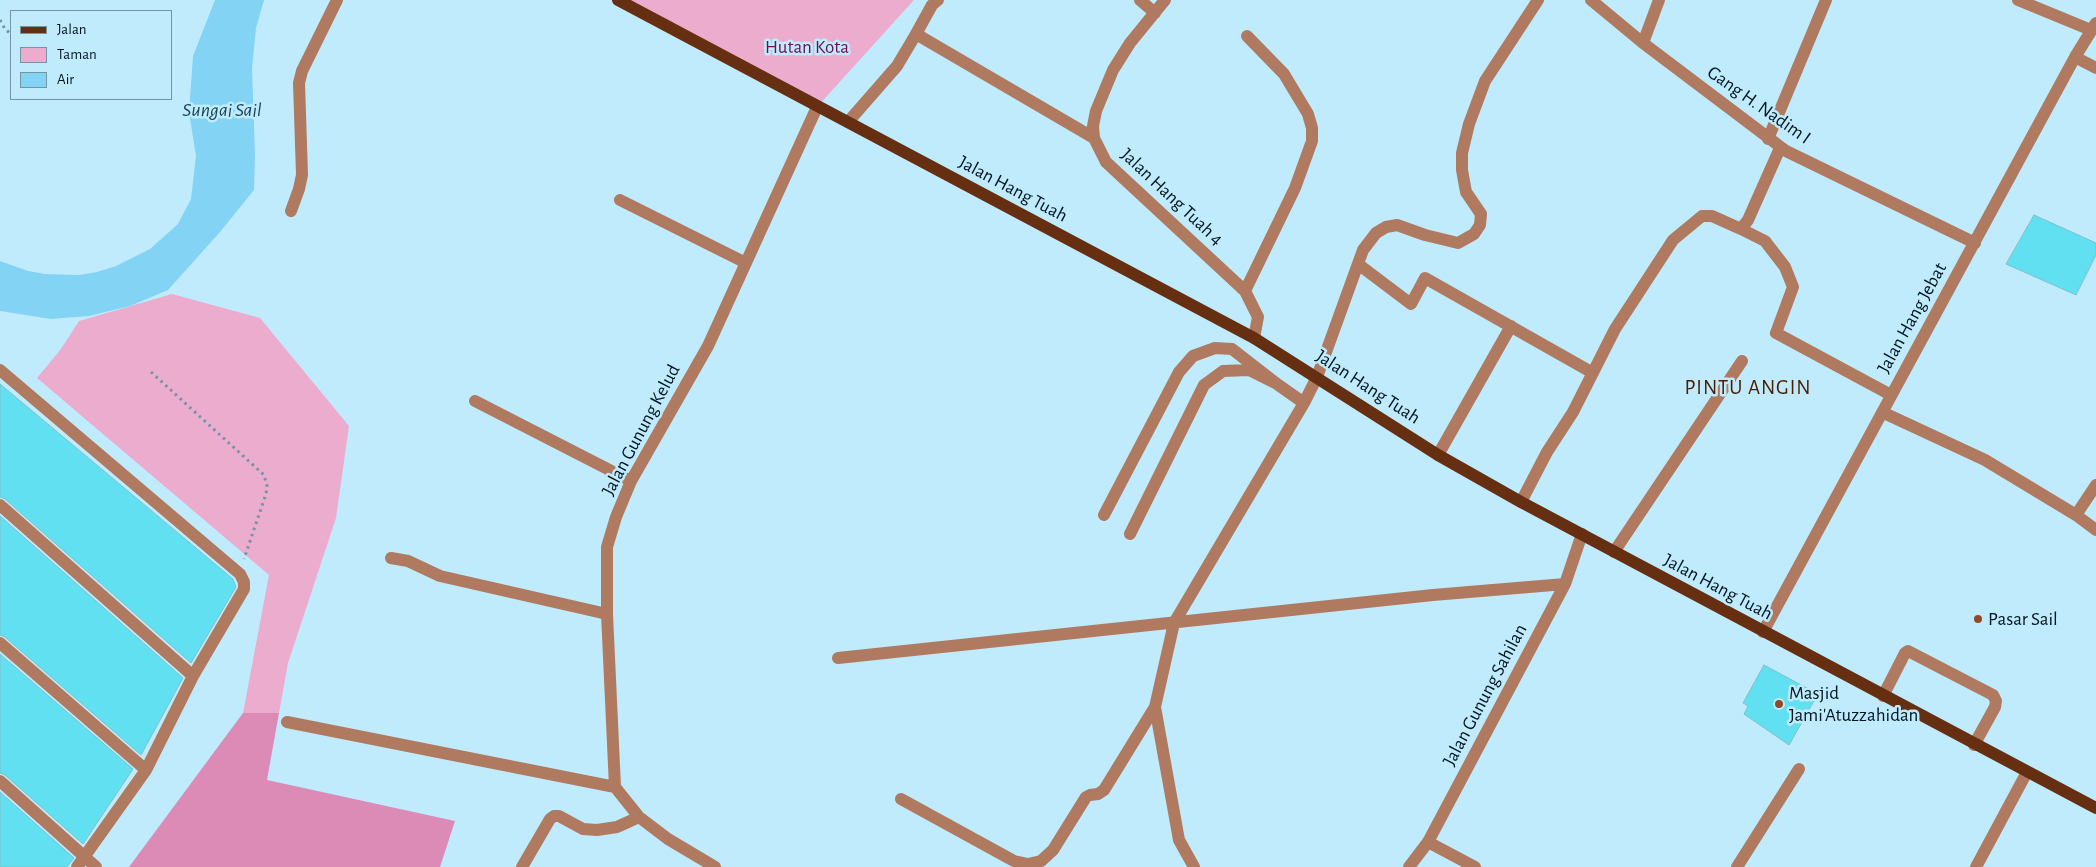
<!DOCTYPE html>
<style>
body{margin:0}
#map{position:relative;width:2096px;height:867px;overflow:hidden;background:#c0ebfd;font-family:"Alegreya Sans",sans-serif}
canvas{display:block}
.legend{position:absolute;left:10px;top:10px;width:162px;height:90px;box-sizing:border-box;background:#c0ebfd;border:1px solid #7496a4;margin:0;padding:6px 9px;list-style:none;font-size:15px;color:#02161f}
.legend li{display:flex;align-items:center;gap:10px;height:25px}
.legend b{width:25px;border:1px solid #7496a4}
</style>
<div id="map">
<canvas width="2096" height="867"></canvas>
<ul class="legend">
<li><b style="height:6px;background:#662f11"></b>Jalan</li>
<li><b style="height:14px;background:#ecaccd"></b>Taman</li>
<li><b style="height:14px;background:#83d3f4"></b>Air</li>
</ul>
</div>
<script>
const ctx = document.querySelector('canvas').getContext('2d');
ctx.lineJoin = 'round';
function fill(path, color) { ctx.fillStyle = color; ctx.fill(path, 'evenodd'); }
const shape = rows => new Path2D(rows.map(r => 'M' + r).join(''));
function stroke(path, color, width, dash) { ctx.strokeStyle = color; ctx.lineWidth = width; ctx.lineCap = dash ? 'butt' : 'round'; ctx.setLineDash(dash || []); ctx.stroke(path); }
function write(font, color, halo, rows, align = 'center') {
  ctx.font = font + ' "Alegreya Sans",sans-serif'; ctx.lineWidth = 5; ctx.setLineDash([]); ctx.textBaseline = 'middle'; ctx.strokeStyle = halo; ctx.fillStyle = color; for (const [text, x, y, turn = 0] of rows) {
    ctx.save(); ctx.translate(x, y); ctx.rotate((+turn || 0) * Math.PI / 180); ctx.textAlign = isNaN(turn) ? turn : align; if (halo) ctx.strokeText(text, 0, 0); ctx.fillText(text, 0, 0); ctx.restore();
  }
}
const green = shape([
 [626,0,914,0,817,107],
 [172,294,260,318,349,426,336,518,288,663,279,713,243,713,269,575,37,378,61,349,79,321]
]);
const forest = shape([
 [243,713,279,713,267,780,455,821,440,867,129,867]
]);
const water = shape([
 [215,0,264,0,256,28,252,68,255,154,254,190,220,232,168,290,130,306,89,316,51,319,0,311,0,261,28,271,45,274,79,275,97,272,116,266,150,249,178,224,191,199,196,156,189,112,193,56]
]);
const building = shape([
 [2034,215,2096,243,2096,255,2076,295,2006,264,2034,215],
 [0,384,233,579,236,587,191,663,5,499,0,497,0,384],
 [0,516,183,678,141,755,5,637,0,635,0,516],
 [0,654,133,769,83,844,5,775,0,773,0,654],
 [1764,665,1818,694,1789,745,1744,714,1748,706,1743,703,1764,665],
 [0,792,74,858,67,867,0,867,0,792]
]);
const path = shape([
 [0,20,5,29,11,34],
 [151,372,264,475,267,486,266,494,244,559]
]);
const minor = shape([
 [1140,0,1155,13],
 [1165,0,1130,43,1113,70,1096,111,1093,126,1094,138,1106,162,1245,291,1258,317,1254,338],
 [1591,0,1643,43,1786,151,1975,243],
 [2018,0,2091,30],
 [916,34,932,5,938,0],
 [1643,43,1659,0],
 [2075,57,2096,68],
 [848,122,897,66,916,34,1094,138],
 [1768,139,1826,0],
 [620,200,746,263],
 [291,211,299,189,302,175,299,83,302,71,337,0],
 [1741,229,1765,241,1785,267,1793,287,1776,333,1891,395],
 [1358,264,1411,304,1425,278,1593,373],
 [1245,291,1295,188,1312,141,1312,128,1308,114,1284,74,1247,36],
 [0,370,240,574,244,582,244,589,193,676,146,770,77,867],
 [475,401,631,481],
 [1884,413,1985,460,2076,515,2096,530],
 [1438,455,1511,326],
 [1521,502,1547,452,1573,412,1615,329,1673,240,1702,216,1712,216,1741,229,1748,220,1780,148],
 [0,505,193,676],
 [1104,515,1179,372,1193,356,1215,348,1232,349,1277,384],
 [2076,515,2096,485],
 [1130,534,1204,385,1223,371,1249,370,1277,384,1304,403],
 [1614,552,1742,361],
 [391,558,408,561,440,576,607,614],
 [1763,632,2075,57,2096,23],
 [0,643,146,770],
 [838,658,1433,595,1565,584],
 [1883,696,1905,653,1908,651,1993,695,1996,701,1995,707,1974,745],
 [287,722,615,787],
 [0,781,96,867],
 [901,799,1014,861,1028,864,1041,861,1053,850,1086,797,1090,795,1098,794,1104,790,1155,707],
 [1428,842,1475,867],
 [522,867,550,819,554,816,559,816,583,829,597,830,617,827,639,817],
 [715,867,668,839,639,817,615,787,607,614,607,547,616,517,631,481,708,346,817,107],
 [1194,867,1179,840,1155,707,1174,623,1304,403,1317,377,1363,250,1376,233,1386,227,1397,225,1425,235,1458,243,1474,234,1480,225,1481,214,1466,192,1462,170,1462,153,1469,124,1485,81,1538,0],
 [1409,867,1428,842,1565,584,1582,534],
 [1737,867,1799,769],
 [1976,867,2027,772]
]);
const major = shape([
 [618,0,1254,338,1438,455,1521,502,2096,808]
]);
const markers = [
 [1978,619,5,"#914a25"],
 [1779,704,5,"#914a25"]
];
const parkNames = [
 ["Hutan Kota",807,47]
];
const streetNames = [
 ["Gang H. Nadim I",1759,105,35],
 ["Jalan Hang Tuah",1013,189,28],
 ["Jalan Hang Tuah 4",1172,197,43],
 ["Jalan Hang Jebat",1912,318,-61],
 ["Jalan Hang Tuah",1368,387,33],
 ["Jalan Gunung Kelud",641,430,-62],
 ["Jalan Hang Tuah",1718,587,28],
 ["Jalan Gunung Sahilan",1485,695,-62]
];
const poiNames = [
 ["Pasar Sail",1988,619],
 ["Masjid",1789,693],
 ["Jami'Atuzzahidan",1789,715]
];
const waterNames = [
 ["Sungai Sail",222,110]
];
const quarterNames = [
 ["PINTU ANGIN",1748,388]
];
fill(green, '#ecaccd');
fill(forest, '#dc8ab6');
fill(water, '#83d3f4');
fill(building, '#60e0f0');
stroke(building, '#82bfc8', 1);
stroke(path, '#7394a3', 3, [2.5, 4]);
stroke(minor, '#b07a60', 12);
stroke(major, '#662f11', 12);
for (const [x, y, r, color] of markers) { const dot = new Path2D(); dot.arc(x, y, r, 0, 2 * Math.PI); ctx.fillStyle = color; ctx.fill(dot); stroke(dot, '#c0ebfd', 2); }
write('19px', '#700e4f', '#c0ebfd', parkNames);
write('19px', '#02161f', '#c0ebfd', streetNames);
write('19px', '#02161f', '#c0ebfd', poiNames, 'left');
write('italic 20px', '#174556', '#c0ebfd', waterNames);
ctx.letterSpacing = '1px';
write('21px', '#4b1d01', '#c0ebfd', quarterNames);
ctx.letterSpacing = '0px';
</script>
